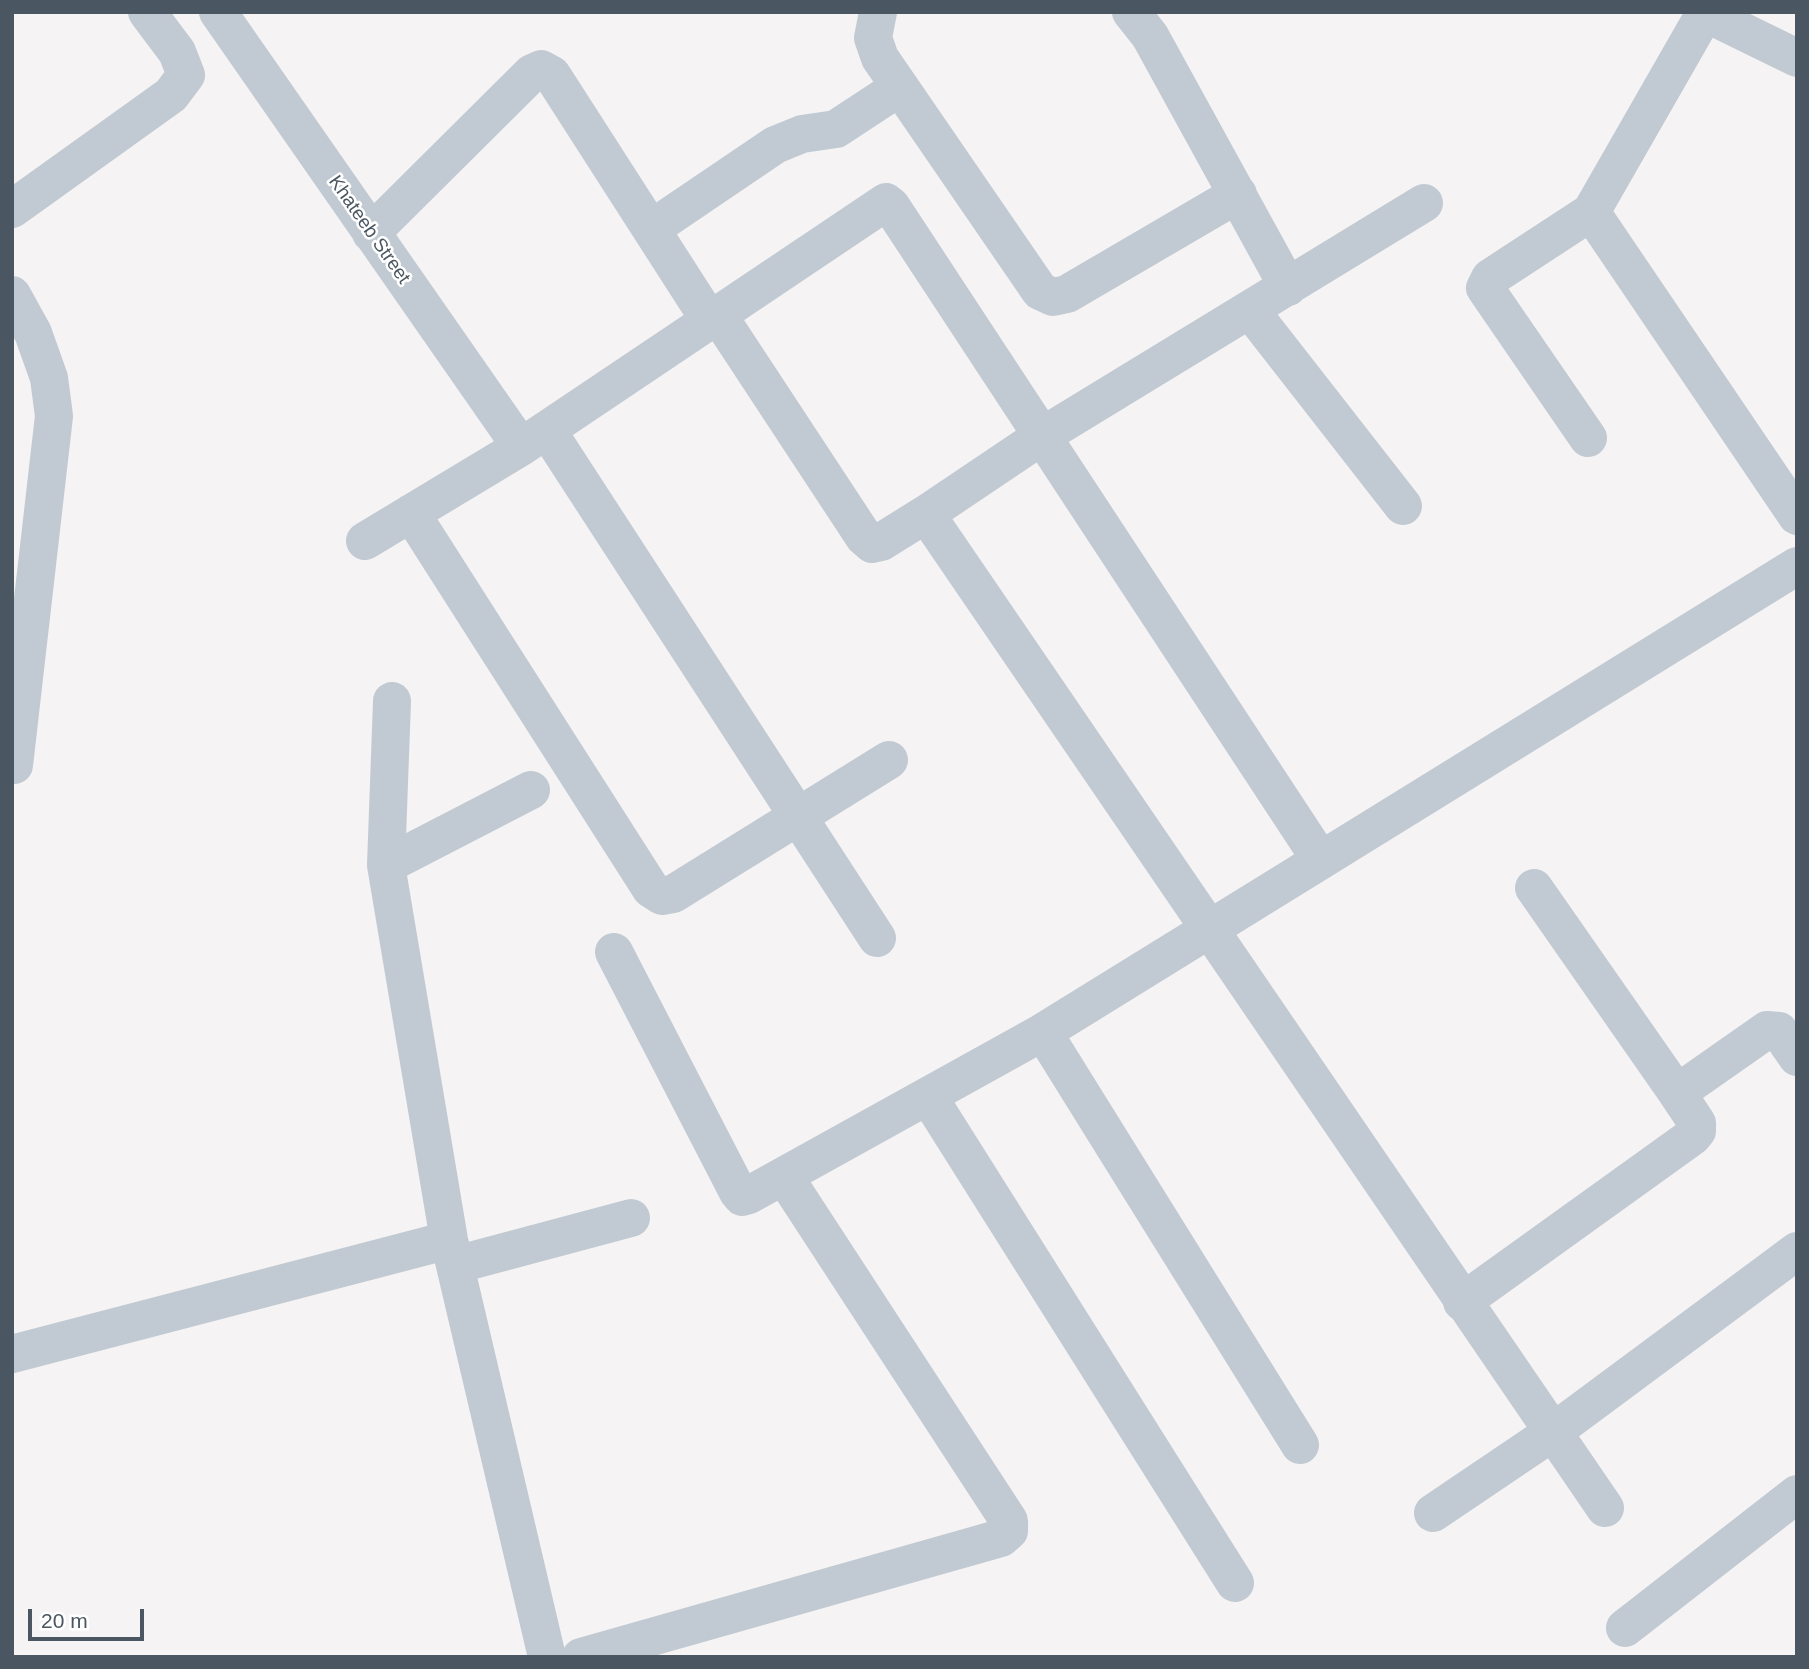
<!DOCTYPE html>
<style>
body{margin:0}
#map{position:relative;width:1809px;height:1669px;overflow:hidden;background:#f5f3f3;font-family:Helvetica,sans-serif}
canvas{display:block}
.frame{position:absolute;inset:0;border:14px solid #4a5661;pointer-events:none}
.scale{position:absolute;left:28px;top:1609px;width:116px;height:32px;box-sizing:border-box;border:4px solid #4a5661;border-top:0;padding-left:9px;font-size:21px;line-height:24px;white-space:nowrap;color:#4a5661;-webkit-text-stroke:5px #fff;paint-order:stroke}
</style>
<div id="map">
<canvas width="1809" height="1669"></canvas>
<div class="frame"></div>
<div class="scale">20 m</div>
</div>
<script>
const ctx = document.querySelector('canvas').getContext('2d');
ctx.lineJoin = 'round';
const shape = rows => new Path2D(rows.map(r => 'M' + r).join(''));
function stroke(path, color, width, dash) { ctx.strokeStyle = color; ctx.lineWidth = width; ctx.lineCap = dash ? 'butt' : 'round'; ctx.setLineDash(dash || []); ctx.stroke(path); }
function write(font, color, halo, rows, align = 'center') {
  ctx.font = font + ' Helvetica,sans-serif'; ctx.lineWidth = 5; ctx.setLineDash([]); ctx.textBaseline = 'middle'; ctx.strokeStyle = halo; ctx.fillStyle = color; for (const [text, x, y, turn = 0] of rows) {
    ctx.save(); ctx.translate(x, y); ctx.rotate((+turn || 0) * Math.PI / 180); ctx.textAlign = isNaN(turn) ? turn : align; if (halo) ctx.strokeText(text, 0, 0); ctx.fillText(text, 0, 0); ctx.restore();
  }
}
const minor = shape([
 [218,12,521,447],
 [878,12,873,38,880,58,1040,291,1053,297,1067,294,1238,194],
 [1131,12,1150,36,1288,287],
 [1703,12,1797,58],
 [12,209,171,95,186,75,177,52,147,12],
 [1591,212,1797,516],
 [651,229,775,145,802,134,836,129,900,87],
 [371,233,532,73,541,69,552,75,710,321],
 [12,295,33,333,49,378,54,416,14,765,12,765],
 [1250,310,1403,506],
 [718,315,864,537,872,544,881,542,926,514,1605,1508],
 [547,430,877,938],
 [1588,438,1485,288,1490,278,1591,212,1705,13],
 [411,513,651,889,662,896,673,894,889,760],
 [926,514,1042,436,1424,203],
 [365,541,521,447,886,202,891,206,1320,859],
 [392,701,386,865,449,1240,547,1657],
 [386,865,531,790],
 [1534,888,1677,1093,1767,1030,1779,1031,1797,1057],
 [614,952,738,1192,742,1197,749,1195,1043,1032,1797,566],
 [1043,1032,1300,1445],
 [928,1096,1235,1583],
 [455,1265,631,1218],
 [1462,1302,1693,1136,1697,1131,1697,1123,1677,1093],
 [12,1354,449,1240],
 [1433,1513,1553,1432,1797,1251],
 [1625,1628,1797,1494],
 [581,1657,1001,1538,1009,1531,1009,1521,784,1176]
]);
const streetNames = [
 ["Khateeb Street",369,230,55]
];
stroke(minor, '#c1cad2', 38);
write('19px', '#4a5661', '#fff', streetNames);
</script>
